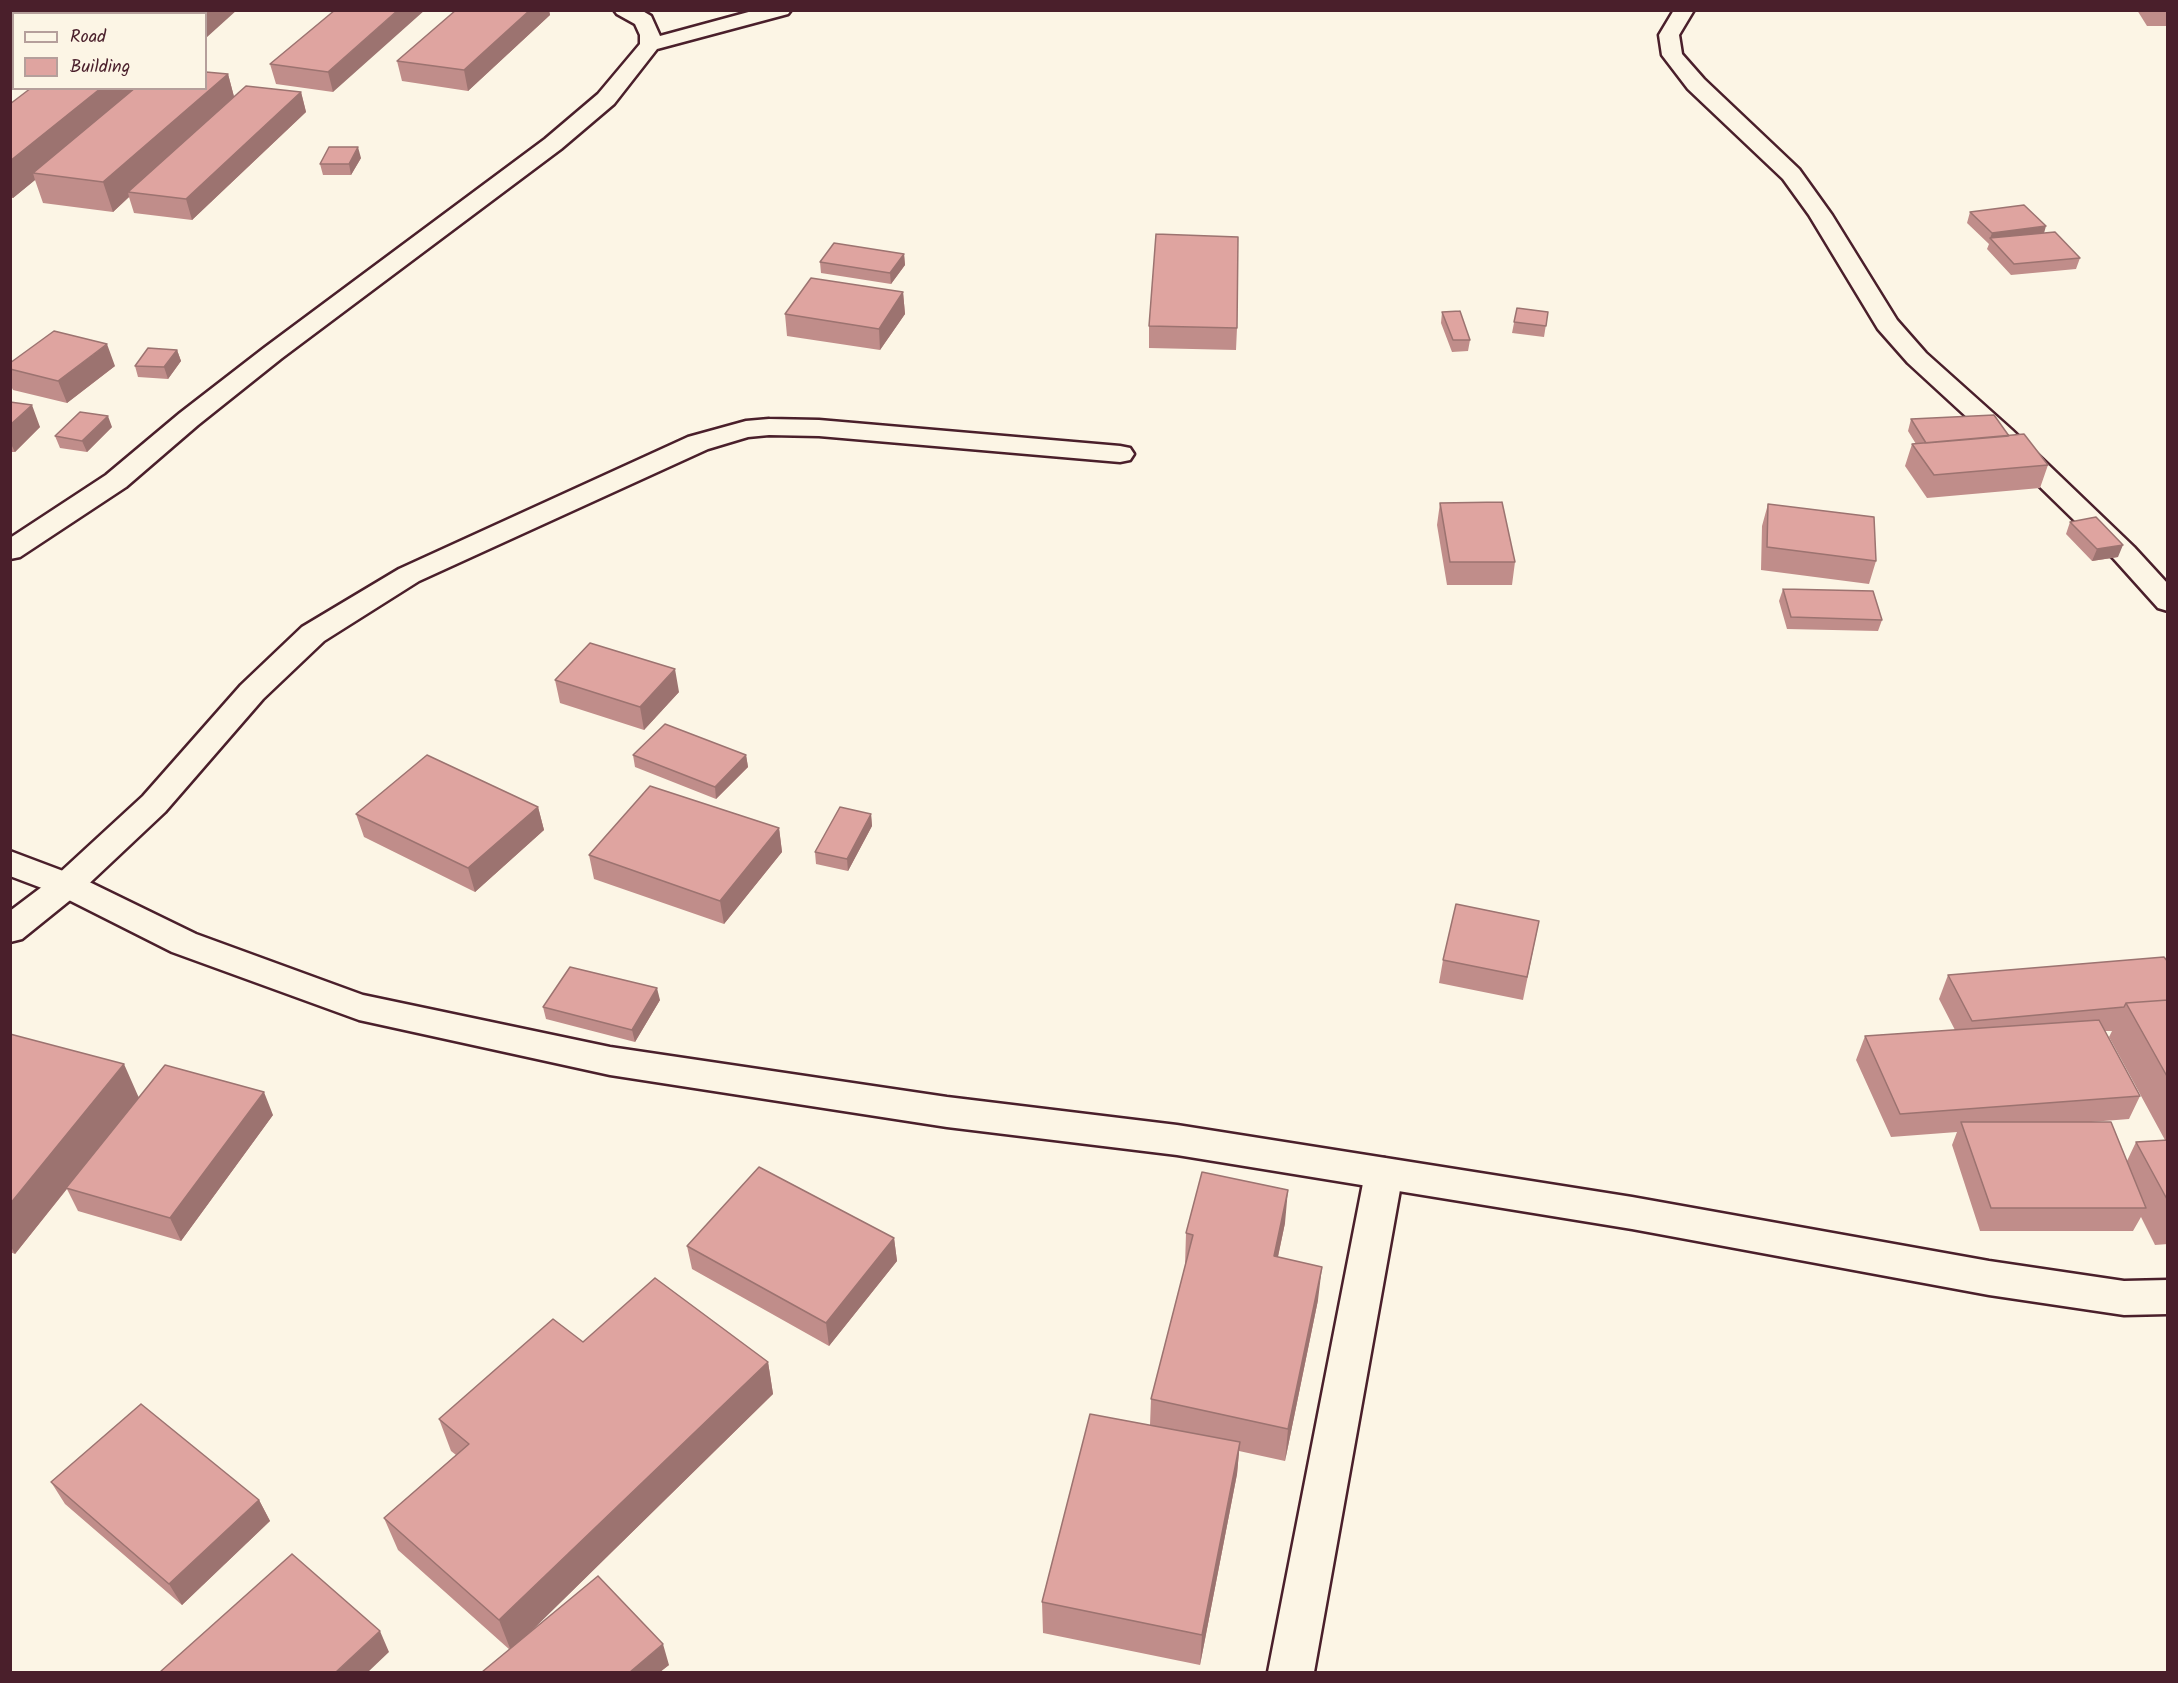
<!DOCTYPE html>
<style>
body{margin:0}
#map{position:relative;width:2178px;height:1683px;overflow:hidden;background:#fcf5e5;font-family:Kalam,sans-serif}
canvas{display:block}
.frame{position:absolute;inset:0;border:12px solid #4a1f2b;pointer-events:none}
.legend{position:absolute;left:12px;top:12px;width:195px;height:78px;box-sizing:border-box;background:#fcf5e5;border:2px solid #b59f9b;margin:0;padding:8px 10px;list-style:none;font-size:18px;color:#4a1f2b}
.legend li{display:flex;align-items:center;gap:12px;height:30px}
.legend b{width:30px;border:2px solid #b59f9b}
</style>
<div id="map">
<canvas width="2178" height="1683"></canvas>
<div class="frame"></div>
<ul class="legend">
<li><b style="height:8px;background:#fcf5e5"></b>Road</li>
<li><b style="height:16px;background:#dfa4a0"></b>Building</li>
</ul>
</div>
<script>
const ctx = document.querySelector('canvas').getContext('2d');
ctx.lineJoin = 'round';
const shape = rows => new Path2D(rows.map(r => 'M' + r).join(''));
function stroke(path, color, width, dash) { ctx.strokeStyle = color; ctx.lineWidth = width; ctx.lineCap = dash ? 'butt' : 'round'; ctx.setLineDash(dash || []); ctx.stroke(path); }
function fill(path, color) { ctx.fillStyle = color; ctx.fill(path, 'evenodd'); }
const street = shape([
 [614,10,641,10,651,16,660,36,756,10,791,10,788,14,657,49,614,104,561,149,282,358,198,425,126,487,20,557,10,559,10,538,106,475,180,413,264,348,545,139,598,94,640,44,640,35,635,24,617,14,614,10],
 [1674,10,1694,10,1679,35,1682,54,1704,79,1799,169,1832,215,1897,320,1926,353,2012,430,2134,547,2168,584,2168,611,2158,608,2114,559,1994,442,1908,363,1878,329,1809,215,1783,179,1688,89,1662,55,1659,35,1674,10],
 [769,419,819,420,1120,446,1130,448,1134,454,1130,460,1120,462,819,436,769,435,748,437,708,449,419,581,324,641,263,699,165,812,79,893,22,939,10,942,10,911,55,877,143,796,241,685,302,627,399,569,688,437,746,421,769,419],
 [1384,1158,1397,1162,1403,1173,1314,1672,1268,1672,1365,1173,1371,1162,1384,1158]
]);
const secondary = shape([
 [10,851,79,877,196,934,363,995,610,1047,947,1097,1177,1125,1632,1197,1989,1261,2124,1281,2168,1280,2168,1314,2124,1315,1989,1295,1632,1229,1177,1155,947,1127,610,1075,359,1020,172,952,55,893,10,876,10,851]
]);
const wall = shape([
 [335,10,333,92,276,84,270,64],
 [456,10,549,10,550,15,468,91,402,81,397,61],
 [2137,10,2168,10,2168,26,2147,26],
 [228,74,234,97,301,92,306,112,192,220,134,213,129,197,113,212,43,203,35,180,13,198,10,198,10,104,206,88],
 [361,158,351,175,323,175,320,164],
 [1970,212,2044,233,2080,258,2076,269,2011,275,1987,249,1989,244,1967,223],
 [904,254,905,265,891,284,821,273,820,262],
 [903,292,905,314,880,350,787,336,785,314],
 [1517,308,1548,312,1544,337,1512,333],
 [1442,312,1470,340,1468,351,1452,352,1441,323],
 [1149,326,1237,328,1236,350,1149,348],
 [177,350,181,361,168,379,138,377,135,366],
 [10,363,115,366,67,403,13,390,10,384],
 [10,402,40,427,15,452,10,452],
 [1911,419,2009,436,2048,465,2040,488,1927,498,1905,466,1912,444,1916,444,1908,431],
 [112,427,87,452,60,448,55,436],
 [1440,503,1515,562,1512,585,1447,585,1437,525],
 [1768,504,1876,561,1869,584,1761,570,1762,526],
 [2070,522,2118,557,2092,561,2066,534],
 [1783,589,1882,620,1878,631,1787,629,1779,601],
 [555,680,679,692,644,730,560,703],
 [633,755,746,755,748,767,716,799,635,767],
 [538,807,544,830,475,892,364,837,356,814],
 [871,814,872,826,848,871,816,864,815,852],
 [779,828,782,852,724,924,594,879,589,855],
 [1539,921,1523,1000,1439,983,1443,960],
 [2168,962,2168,1244,2155,1245,2141,1217,2133,1231,1980,1231,1952,1145,1957,1132,1891,1137,1856,1060,1865,1036,1955,1030,1939,999,1948,975],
 [2105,1031,2112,1031,2109,1037,2165,1140,2136,1142,2127,1161,2091,1122,2129,1119,2140,1096],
 [660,1000,635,1042,546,1019,543,1007],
 [10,1034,139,1097,273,1115,181,1241,78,1211,67,1189,15,1254,10,1252],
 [1285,1223,1278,1257,1318,1300,1285,1461,1239,1451,1237,1474,1200,1665,1043,1633,1042,1602,1150,1425,1151,1399,1185,1266,1186,1233],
 [894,1238,897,1261,829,1346,692,1269,687,1246],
 [583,1342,768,1362,773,1394,523,1639,669,1665,660,1672,482,1672,510,1650,398,1550,384,1518,456,1455,451,1451,439,1419],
 [51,1482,259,1500,270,1521,182,1605,65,1504]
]);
const shadedWall = shape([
 [209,10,237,10,206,38,206,14],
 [398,10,425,10,333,92,328,72],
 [530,10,549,10,550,15,468,91,464,70],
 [228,74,236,104,128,192,129,197,113,212,103,182],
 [101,88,140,88,33,173,35,180,13,198,10,191,10,161],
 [301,92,306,112,192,220,186,199],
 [358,147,361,158,351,175,349,164],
 [2046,226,2043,237,1990,238,1988,244,1992,233],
 [904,254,905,265,891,284,890,273],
 [903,292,905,314,880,350,879,329],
 [107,344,115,366,67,403,58,381],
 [177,350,181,361,168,379,164,367],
 [32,405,40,427,15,452,10,442,10,425],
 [108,416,112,427,87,452,82,441],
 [2123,545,2118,557,2092,561,2097,549],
 [675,669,679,692,644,730,640,707],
 [746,755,748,767,716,799,715,787],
 [538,807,544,830,475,892,468,868],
 [871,814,872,826,848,871,847,859],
 [779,828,782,852,724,924,720,901],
 [657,988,660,1000,635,1042,632,1030],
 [124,1064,139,1098,15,1254,10,1245,10,1204],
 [264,1092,273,1115,181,1241,170,1218],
 [1288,1190,1285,1223,1271,1289,1274,1256],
 [894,1238,897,1261,829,1346,826,1323],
 [1322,1267,1318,1300,1285,1461,1288,1429],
 [768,1362,773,1394,511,1651,499,1620],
 [1240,1442,1237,1474,1200,1665,1202,1635],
 [259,1500,270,1521,182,1605,169,1584],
 [380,1631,389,1652,368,1672,336,1672],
 [663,1644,669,1665,660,1672,630,1672]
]);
const building = shape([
 [153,10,209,10,206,14,150,14,153,10],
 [335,10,398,10,328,72,270,64,335,10],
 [456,10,530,10,464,70,397,61,456,10],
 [206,72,228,74,103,182,33,173,135,88,206,88,206,72],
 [246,86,301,92,186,199,128,192,246,86],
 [31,88,101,88,10,161,10,104,31,88],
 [329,147,358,147,349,164,320,164,329,147],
 [2024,205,2046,226,1992,233,1970,212,2024,205],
 [2055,232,2080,258,2014,264,1990,238,2055,232],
 [1156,234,1238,237,1237,328,1149,326,1156,234],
 [834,243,904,254,890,273,820,262,834,243],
 [811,278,903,292,879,329,785,314,811,278],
 [1517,308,1548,312,1546,326,1514,322,1517,308],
 [1460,311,1470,340,1453,340,1442,312,1460,311],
 [54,331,107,344,58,381,10,369,10,363,54,331],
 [148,348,177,350,164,367,135,366,148,348],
 [10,402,32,405,10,425,10,402],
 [80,412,108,416,82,441,55,436,80,412],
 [1994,415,2009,436,1926,443,1911,419,1994,415],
 [2024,434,2048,465,1934,475,1912,444,2024,434],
 [1502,502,1515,562,1450,562,1440,503,1502,502],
 [1768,504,1874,517,1876,561,1767,547,1768,504],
 [2096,517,2123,545,2097,549,2070,522,2096,517],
 [1783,589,1873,591,1882,620,1791,617,1783,589],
 [590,643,675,669,640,707,555,680,590,643],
 [665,724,746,755,715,787,633,755,665,724],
 [427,755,538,807,468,868,356,814,427,755],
 [650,786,779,828,720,901,589,855,650,786],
 [840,807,871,814,847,859,815,852,840,807],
 [1456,904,1539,921,1527,977,1443,960,1456,904],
 [2164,957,2168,962,2168,1000,2126,1003,2124,1007,1972,1021,1948,975,2164,957],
 [570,967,657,988,632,1030,543,1007,570,967],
 [2168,1000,2168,1078,2126,1003,2168,1000],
 [2099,1020,2140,1096,1900,1114,1865,1036,2099,1020],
 [10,1034,124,1064,10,1204,10,1034],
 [165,1065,264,1092,170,1218,66,1188,165,1065],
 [1961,1122,2111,1122,2146,1208,1991,1208,1961,1122],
 [2168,1140,2168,1201,2136,1142,2168,1140],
 [759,1167,894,1238,826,1323,687,1246,759,1167],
 [1202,1172,1288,1190,1274,1256,1322,1267,1288,1429,1151,1399,1193,1235,1186,1233,1202,1172],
 [655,1278,768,1362,499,1620,384,1518,469,1444,439,1419,553,1319,583,1342,655,1278],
 [141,1404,259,1500,169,1584,51,1482,141,1404],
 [1090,1414,1240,1442,1202,1635,1042,1602,1090,1414],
 [292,1554,380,1631,336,1672,160,1672,292,1554],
 [598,1576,663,1644,630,1672,482,1672,598,1576]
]);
stroke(street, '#4a1f2b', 5);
stroke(secondary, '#4a1f2b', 5);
fill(street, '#fcf5e5');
fill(secondary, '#fcf5e5');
fill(wall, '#c08d8a');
fill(shadedWall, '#9c7370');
fill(building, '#dfa4a0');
stroke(building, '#9c7370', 1.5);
</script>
